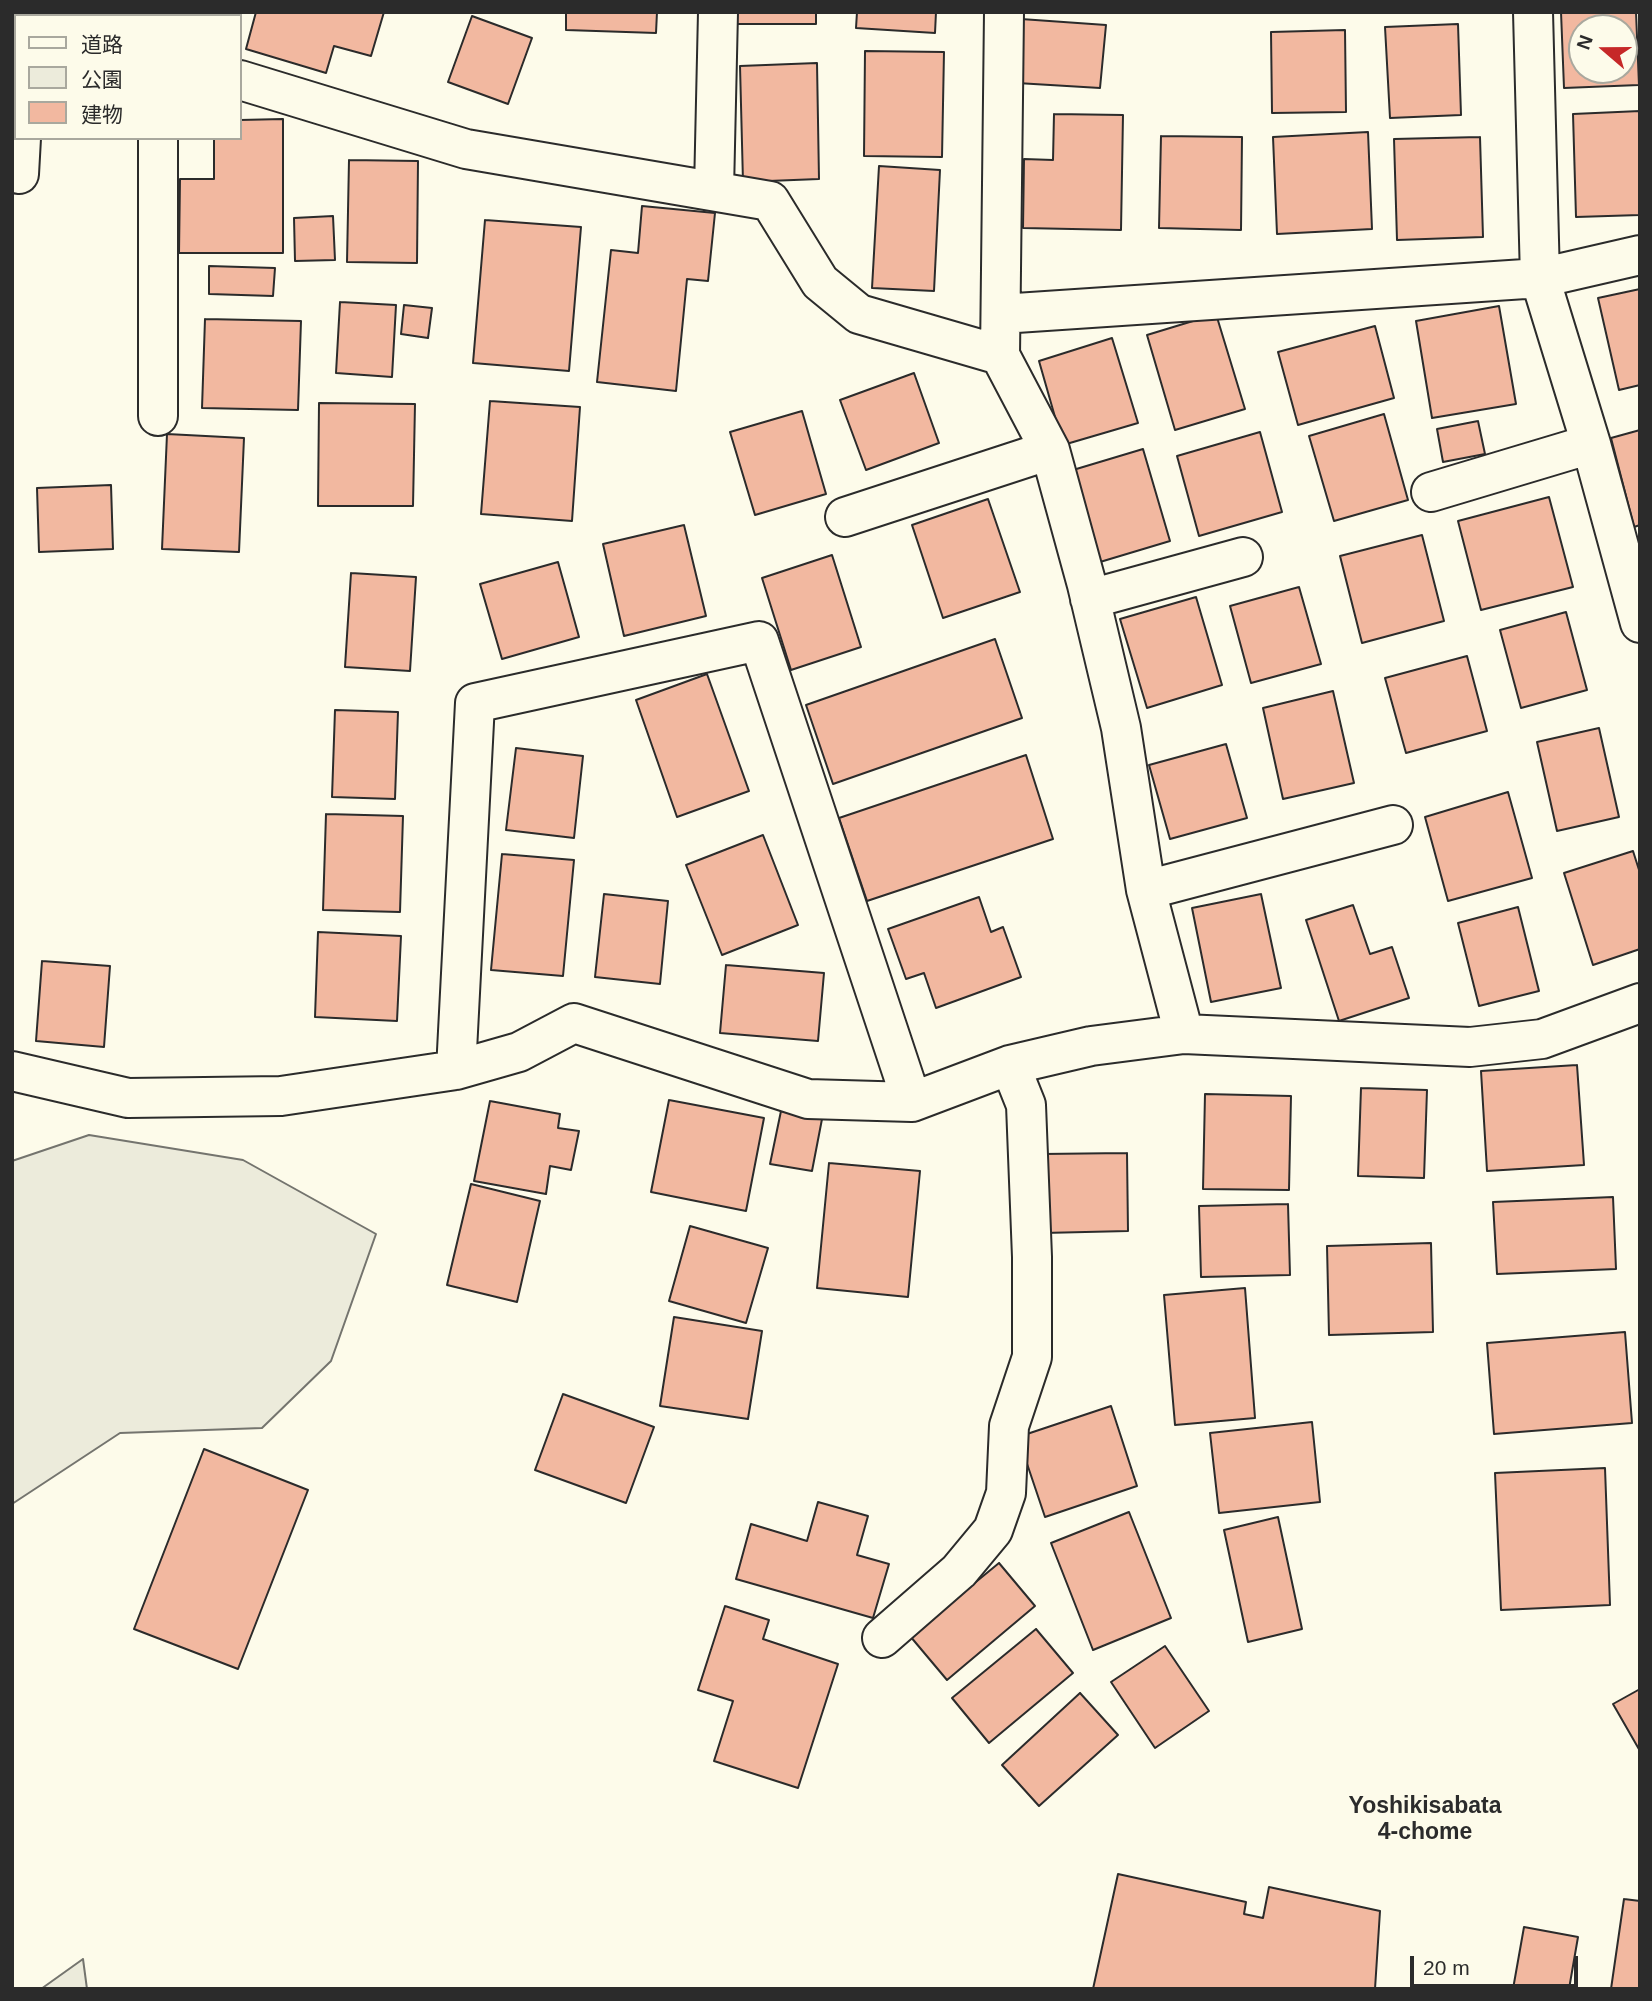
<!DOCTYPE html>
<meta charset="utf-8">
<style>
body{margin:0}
#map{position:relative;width:1652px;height:2001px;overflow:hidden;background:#fdfbea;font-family:Arial,"Noto Sans JP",sans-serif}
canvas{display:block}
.frame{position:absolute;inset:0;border:14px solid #2b2b2b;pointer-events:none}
.legend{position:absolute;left:14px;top:14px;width:228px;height:126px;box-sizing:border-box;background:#fdfbea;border:2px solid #a9a89e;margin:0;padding:9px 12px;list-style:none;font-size:21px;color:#2b2b2b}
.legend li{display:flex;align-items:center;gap:14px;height:35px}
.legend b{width:35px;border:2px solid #a9a89e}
.north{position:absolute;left:1568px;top:14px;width:70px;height:70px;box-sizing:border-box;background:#fdfbea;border:2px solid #a9a89e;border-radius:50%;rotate:290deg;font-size:19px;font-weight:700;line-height:28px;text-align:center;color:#2b2b2b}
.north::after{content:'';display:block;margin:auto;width:24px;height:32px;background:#c62828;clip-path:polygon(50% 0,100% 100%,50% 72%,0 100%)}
.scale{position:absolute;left:1410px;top:1956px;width:168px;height:32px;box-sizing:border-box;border:4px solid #2b2b2b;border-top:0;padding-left:9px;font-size:21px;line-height:24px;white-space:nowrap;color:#2b2b2b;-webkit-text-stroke:5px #fdfbea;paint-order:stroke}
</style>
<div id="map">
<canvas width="1652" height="2001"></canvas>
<div class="frame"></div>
<ul class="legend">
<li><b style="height:9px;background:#fdfbea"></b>道路</li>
<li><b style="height:19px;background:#ecebdb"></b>公園</li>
<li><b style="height:19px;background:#f2b8a0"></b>建物</li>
</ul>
<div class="north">N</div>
<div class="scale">20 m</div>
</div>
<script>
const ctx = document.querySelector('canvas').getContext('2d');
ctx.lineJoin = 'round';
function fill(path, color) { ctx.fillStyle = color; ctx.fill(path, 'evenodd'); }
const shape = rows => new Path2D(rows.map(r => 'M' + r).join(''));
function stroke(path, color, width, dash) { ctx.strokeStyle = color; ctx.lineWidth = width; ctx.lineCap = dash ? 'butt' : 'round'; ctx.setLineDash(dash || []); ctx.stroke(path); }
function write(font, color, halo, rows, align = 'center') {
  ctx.font = font + ' Arial,sans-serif'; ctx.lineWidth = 5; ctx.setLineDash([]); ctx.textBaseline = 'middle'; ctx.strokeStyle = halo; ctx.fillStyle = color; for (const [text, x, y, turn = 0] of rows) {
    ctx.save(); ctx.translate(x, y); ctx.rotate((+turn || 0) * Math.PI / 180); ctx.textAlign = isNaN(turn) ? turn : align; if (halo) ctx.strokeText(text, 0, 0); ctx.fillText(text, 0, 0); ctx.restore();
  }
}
const green = shape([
 [89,1135,243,1160,376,1234,331,1361,262,1428,120,1433,12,1504,12,1161,89,1135],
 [83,1959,87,1989,41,1989,83,1959]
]);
const building = shape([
 [256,12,384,12,371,56,334,46,326,73,246,49,256,12],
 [566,12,657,12,656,33,566,30,566,12],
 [731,12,816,12,816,24,731,24,731,12],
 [857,12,936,12,935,33,856,28,857,12],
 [1561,12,1636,12,1639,85,1564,88,1561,12],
 [1582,28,1624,28,1624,70,1582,70,1582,28],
 [472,16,532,38,508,104,448,82,472,16],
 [1021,19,1106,25,1100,88,1017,83,1021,19],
 [1458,24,1461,115,1390,118,1385,27,1458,24],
 [1345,30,1346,112,1272,113,1271,32,1345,30],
 [865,51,944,52,942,157,864,156,865,51],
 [817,63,819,179,743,182,740,66,817,63],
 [1640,111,1640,215,1576,217,1573,114,1640,111],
 [1054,114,1123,115,1121,230,1023,228,1024,159,1053,160,1054,114],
 [283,119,283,253,179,253,180,179,214,179,214,138,240,138,240,120,283,119],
 [1368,132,1372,229,1277,234,1273,137,1368,132],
 [1161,136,1242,137,1241,230,1159,228,1161,136],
 [1480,137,1483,237,1397,240,1394,139,1480,137],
 [349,160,418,161,417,263,347,262,349,160],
 [879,166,940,170,934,291,872,288,879,166],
 [642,206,715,213,708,281,687,279,676,391,597,382,611,250,638,253,642,206],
 [333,216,335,260,295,261,294,218,333,216],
 [485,220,581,227,569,371,473,363,485,220],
 [209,266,275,268,273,296,209,294,209,266],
 [1640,289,1640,385,1619,390,1598,298,1640,289],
 [340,302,396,305,392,377,336,373,340,302],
 [404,305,432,308,428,338,401,334,404,305],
 [1499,306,1516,404,1432,418,1416,321,1499,306],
 [1216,314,1245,409,1175,430,1147,335,1216,314],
 [205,319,301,321,298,410,202,408,205,319],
 [1375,326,1394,398,1298,425,1278,352,1375,326],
 [1112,338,1138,423,1063,445,1039,361,1112,338],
 [914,373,939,443,866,470,840,400,914,373],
 [490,401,580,407,572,521,481,514,490,401],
 [319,403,415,404,413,506,318,506,319,403],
 [802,411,826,494,755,515,730,432,802,411],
 [1384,414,1408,500,1334,521,1309,436,1384,414],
 [1478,421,1485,454,1443,462,1437,429,1478,421],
 [1640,430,1640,525,1634,527,1611,438,1640,430],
 [1260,432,1282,512,1199,536,1177,456,1260,432],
 [167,434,244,438,239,552,162,549,167,434],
 [1143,449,1170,541,1100,562,1073,470,1143,449],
 [111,485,113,549,39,552,37,488,111,485],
 [1549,497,1573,587,1481,610,1458,521,1549,497],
 [988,499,1020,592,943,618,912,525,988,499],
 [684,525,706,616,624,636,603,544,684,525],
 [1422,535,1444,621,1362,643,1340,556,1422,535],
 [832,555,861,647,791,670,762,578,832,555],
 [558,562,579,637,502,659,480,584,558,562],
 [351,573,416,577,410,671,345,667,351,573],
 [1299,587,1321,664,1251,683,1230,606,1299,587],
 [1196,597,1222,685,1147,708,1120,619,1196,597],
 [1566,612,1587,690,1521,708,1500,630,1566,612],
 [995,639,1022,718,833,784,806,705,995,639],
 [1467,656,1487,731,1406,753,1385,678,1467,656],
 [707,674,749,791,677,817,636,700,707,674],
 [1333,691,1354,783,1283,799,1263,708,1333,691],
 [335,710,398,712,395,799,332,797,335,710],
 [1599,728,1619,817,1557,831,1537,742,1599,728],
 [1226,744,1247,818,1170,839,1149,765,1226,744],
 [516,748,583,756,574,838,506,830,516,748],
 [1026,755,1053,839,867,901,839,818,1026,755],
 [1508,792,1532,878,1448,901,1425,817,1508,792],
 [326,814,403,816,400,912,323,910,326,814],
 [763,835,798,925,722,955,686,865,763,835],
 [1633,851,1640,873,1640,949,1593,965,1564,873,1633,851],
 [502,854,574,860,563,976,491,970,502,854],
 [604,894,668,901,660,984,595,977,604,894],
 [1261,894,1281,988,1211,1002,1192,908,1261,894],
 [979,897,991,932,1003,927,1021,977,936,1008,924,973,906,979,888,929,979,897],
 [1353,905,1370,954,1392,947,1409,998,1339,1021,1306,920,1353,905],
 [1518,907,1539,991,1479,1006,1458,923,1518,907],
 [318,932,401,936,397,1021,315,1017,318,932],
 [42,961,110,966,104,1047,36,1041,42,961],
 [726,965,824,973,818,1041,720,1033,726,965],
 [1577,1065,1584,1165,1487,1171,1481,1071,1577,1065],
 [1361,1088,1427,1090,1424,1178,1358,1176,1361,1088],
 [1205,1094,1291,1096,1289,1190,1203,1189,1205,1094],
 [669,1100,764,1118,746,1211,651,1192,669,1100],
 [490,1101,560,1114,558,1128,579,1131,571,1170,550,1166,546,1194,474,1181,490,1101],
 [781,1111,822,1119,812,1171,770,1164,781,1111],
 [1127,1153,1128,1231,1043,1233,1042,1154,1127,1153],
 [829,1163,920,1171,908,1297,817,1288,829,1163],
 [471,1184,540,1201,517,1302,447,1285,471,1184],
 [1613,1197,1616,1269,1497,1274,1493,1202,1613,1197],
 [1288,1204,1290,1275,1201,1277,1199,1206,1288,1204],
 [690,1226,768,1248,746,1323,669,1301,690,1226],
 [1431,1243,1433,1332,1329,1335,1327,1246,1431,1243],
 [1245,1288,1255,1418,1175,1425,1164,1295,1245,1288],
 [674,1317,762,1331,748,1419,660,1406,674,1317],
 [1625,1332,1632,1423,1494,1434,1487,1343,1625,1332],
 [563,1394,654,1427,626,1503,535,1470,563,1394],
 [1111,1406,1137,1486,1045,1517,1018,1437,1111,1406],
 [1312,1422,1320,1502,1219,1513,1210,1433,1312,1422],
 [204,1449,308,1490,238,1669,134,1629,204,1449],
 [1605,1468,1610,1605,1501,1610,1495,1473,1605,1468],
 [818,1502,868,1516,857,1555,889,1564,873,1618,736,1579,751,1524,807,1541,818,1502],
 [1129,1512,1171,1618,1093,1650,1051,1543,1129,1512],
 [1278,1517,1302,1629,1248,1642,1224,1530,1278,1517],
 [999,1563,1035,1606,947,1680,910,1636,999,1563],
 [725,1606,769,1620,763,1639,838,1664,798,1788,714,1761,733,1701,698,1690,725,1606],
 [1036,1629,1073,1673,989,1743,952,1698,1036,1629],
 [1165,1646,1209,1711,1155,1748,1111,1682,1165,1646],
 [1640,1689,1640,1751,1613,1704,1640,1689],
 [1080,1693,1118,1735,1039,1806,1002,1765,1080,1693],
 [1118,1874,1246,1902,1244,1914,1263,1918,1269,1887,1380,1911,1375,1989,1093,1989,1118,1874],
 [1624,1899,1640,1901,1640,1989,1611,1989,1624,1899],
 [1524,1927,1578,1937,1569,1989,1513,1989,1524,1927]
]);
const minor = shape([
 [1004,12,1000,355,1050,450,1087,585,1121,728,1146,890,1184,1034],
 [1533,12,1540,278,1591,444,1640,623],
 [12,39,16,40],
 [240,80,466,149,770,201,820,282,859,314,1000,355],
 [19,174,21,138],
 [714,190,718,12],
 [1001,314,1540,278,1640,255],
 [158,416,158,138],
 [1431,492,1591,444],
 [845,517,1050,450],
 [1090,599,1243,557],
 [1146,890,1393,825],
 [456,1070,475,703,759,641,912,1102],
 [12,1071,128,1098,281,1096,456,1070,519,1052,574,1023,808,1099,912,1102,1010,1065,1091,1046,1184,1034,1470,1047,1542,1039,1640,1003],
 [882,1638,959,1571,993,1530,1006,1493,1009,1426,1032,1357,1032,1257,1026,1105,1010,1065]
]);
const neighbourhoodNames = [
 ["Yoshikisabata",1425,1807],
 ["4-chome",1425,1833]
];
fill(green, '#ecebdb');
stroke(green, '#74746e', 2);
fill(building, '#f2b8a0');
stroke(building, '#2b2b2b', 2);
stroke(minor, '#2b2b2b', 42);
stroke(minor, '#fdfbea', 38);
write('bold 23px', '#2b2b2b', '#fdfbea', neighbourhoodNames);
</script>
